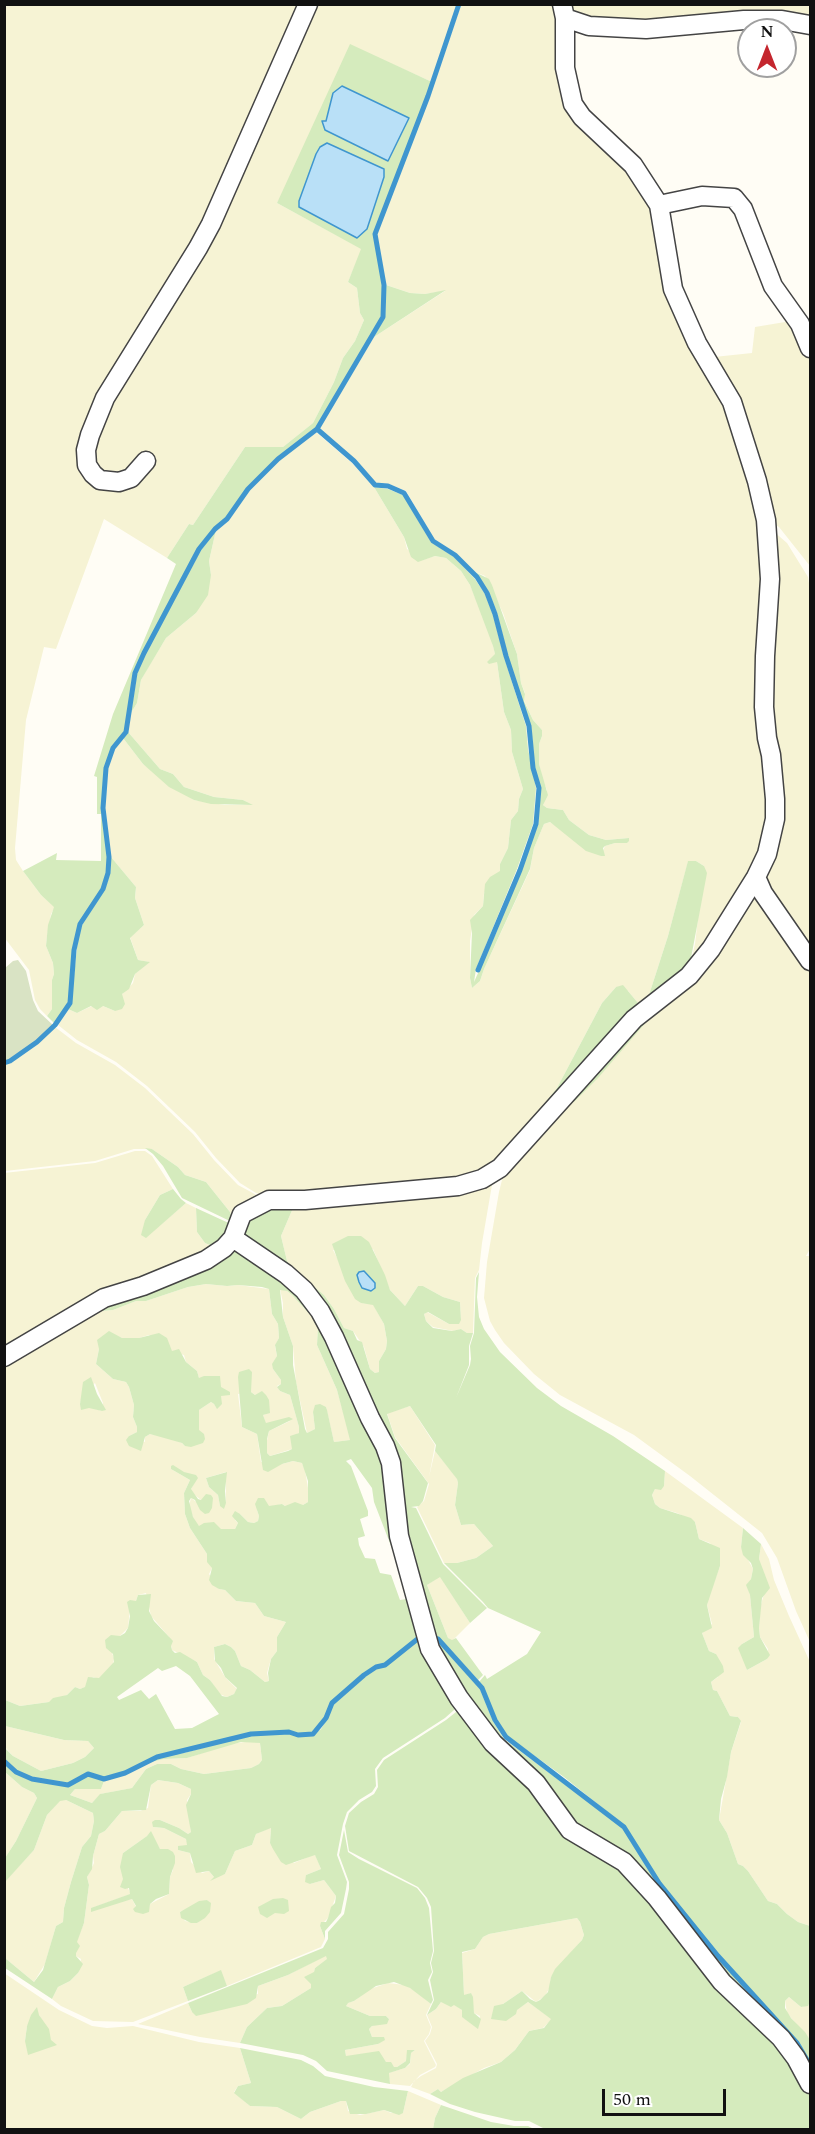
<!DOCTYPE html>
<style>
body{margin:0}
#map{position:relative;width:815px;height:2134px;overflow:hidden;background:#fffdf5;font-family:Spectral,serif}
canvas{display:block}
.frame{position:absolute;inset:0;border:6px solid #111;pointer-events:none}
.north{position:absolute;left:737px;top:18px;width:60px;height:60px;box-sizing:border-box;background:#fff;border:2px solid #a0a0a0;border-radius:50%;rotate:0deg;font-size:16px;font-weight:700;line-height:24px;text-align:center;color:#111}
.north::after{content:'';display:block;margin:auto;width:21px;height:27px;background:#c4262e;clip-path:polygon(50% 0,100% 100%,50% 72%,0 100%)}
.scale{position:absolute;left:602px;top:2089px;width:124px;height:27px;box-sizing:border-box;border:3px solid #111;border-top:0;padding-left:8px;font-size:18px;line-height:21px;white-space:nowrap;color:#111;-webkit-text-stroke:4px #fff;paint-order:stroke}
</style>
<div id="map">
<canvas width="815" height="2134"></canvas>
<div class="frame"></div>
<div class="north">N</div>
<div class="scale">50 m</div>
</div>
<script>
const ctx = document.querySelector('canvas').getContext('2d');
ctx.lineJoin = 'round';
function fill(path, color) { ctx.fillStyle = color; ctx.fill(path, 'evenodd'); }
const shape = rows => new Path2D(rows.map(r => 'M' + r).join(''));
function stroke(path, color, width, dash) { ctx.strokeStyle = color; ctx.lineWidth = width; ctx.lineCap = dash ? 'butt' : 'round'; ctx.setLineDash(dash || []); ctx.stroke(path); }
const farmland = shape([
 [4,5,458,5,432,82,374,56,277,203,362,249,348,282,357,288,360,313,364,320,355,341,343,358,334,382,313,423,283,447,245,447,193,525,189,524,167,558,104,519,56,649,44,647,26,720,15,848,16,860,23,871,41,895,55,907,51,914,47,936,46,946,53,963,54,974,52,980,52,1009,47,1016,40,1009,35,1000,29,970,4,937],
 [461,5,560,5,566,86,647,189,664,247,730,403,764,521,769,838,688,974,695,944,704,866,696,861,688,862,668,936,649,995,651,1002,643,1009,628,991,616,987,602,1003,557,1088,512,1144,488,1167,472,1177,268,1197,256,1193,240,1183,216,1158,195,1132,147,1086,116,1062,77,1040,58,1025,68,1009,77,1013,92,1006,103,1006,115,1011,122,994,133,983,135,974,149,962,138,960,130,937,144,925,135,898,136,887,111,857,105,808,108,768,114,749,123,738,143,764,194,800,225,805,252,805,243,800,214,797,184,787,173,774,160,769,128,732,131,713,137,703,141,680,147,669,166,638,196,613,211,575,209,561,216,530,229,520,249,490,279,460,316,432,352,463,374,487,404,537,407,549,422,560,435,556,446,558,461,571,470,585,490,633,497,662,504,712,511,730,512,752,523,789,519,799,518,811,511,820,508,848,500,864,500,872,484,893,483,906,474,915,470,941,470,978,472,988,480,981,484,969,530,870,534,848,544,824,550,822,601,856,605,846,615,843,627,843,629,838,606,840,589,835,569,820,563,810,547,808,543,805,547,790,542,778,539,764,539,744,542,736,542,730,533,720,524,700,525,693,521,683,517,654,503,613,485,576,473,571,457,554,434,539,406,491,389,484,376,483,356,460,319,429,374,337,445,291,425,294,410,293,386,285,377,234,430,96],
 [569,5,810,5,810,20,607,22,577,13],
 [789,317,810,357,810,566,779,527,771,522,714,357,752,353,755,327,785,322],
 [772,530,787,543,808,577,810,589,810,953,763,879,769,858],
 [756,890,810,966,810,1249,806,1256,810,1256,810,1642,796,1611,777,1558,762,1533,690,1476,634,1435,560,1395,534,1374,504,1343,495,1330,490,1321,484,1298,487,1262,499,1192,505,1168,648,1020],
 [55,1027,76,1043,115,1065,145,1088,193,1134,214,1160,238,1185,264,1199,235,1221,230,1212,206,1182,185,1175,178,1167,152,1149,134,1149,95,1161,5,1171,4,1064,24,1053],
 [135,1151,145,1151,152,1156,173,1189,160,1195,145,1220,159,1226,186,1203,196,1208,197,1232,205,1243,210,1245,214,1251,5,1354,4,1173,95,1163],
 [493,1179,482,1243,479,1270,475,1278,473,1333,467,1333,461,1329,453,1331,433,1327,426,1321,424,1314,427,1312,449,1324,461,1320,460,1302,443,1297,423,1286,418,1286,405,1306,390,1290,373,1249,333,1250,361,1303,373,1304,384,1324,387,1341,386,1349,379,1361,380,1372,375,1373,370,1369,364,1347,353,1331,344,1328,334,1309,324,1295,294,1270,287,1261,281,1236,293,1208],
 [206,1284,227,1286,238,1285,269,1289,272,1314,278,1324,279,1338,275,1346,277,1356,273,1369,281,1380,281,1384,277,1386,280,1391,290,1395,299,1427,299,1433,295,1435,292,1449,270,1456,267,1453,266,1445,269,1431,290,1421,266,1424,263,1415,266,1414,259,1394,255,1395,251,1392,238,1394,242,1427,257,1434,261,1462,282,1464,293,1461,302,1463,305,1470,309,1494,308,1502,303,1505,285,1506,282,1504,257,1510,259,1516,258,1521,254,1523,248,1522,240,1514,235,1520,238,1523,235,1529,221,1529,199,1526,195,1523,189,1506,191,1498,198,1503,200,1508,201,1500,191,1492,191,1489,195,1481,190,1474,171,1469,190,1480,184,1493,185,1514,190,1528,207,1554,212,1568,209,1574,219,1589,225,1590,236,1601,255,1603,264,1616,286,1622,277,1637,277,1651,271,1659,267,1673,269,1681,265,1682,250,1670,241,1666,235,1651,231,1647,225,1644,214,1647,214,1659,225,1677,237,1689,234,1694,227,1697,219,1694,210,1680,203,1675,197,1662,172,1650,169,1637,151,1616,146,1593,138,1595,136,1601,130,1608,128,1628,120,1636,116,1636,112,1653,114,1658,113,1666,99,1679,93,1677,86,1687,80,1689,75,1687,67,1695,49,1702,20,1706,5,1700,4,1360,88,1316,102,1311,113,1310,136,1301,146,1301,188,1287],
 [149,1335,172,1352,184,1355,186,1362,197,1371,199,1378,220,1388,217,1408,214,1404,211,1402,199,1410,199,1431,185,1446,182,1443,160,1435,150,1434,145,1437,145,1442,129,1436,137,1432,137,1427,133,1417,134,1405,129,1387,126,1382,113,1379,96,1364,99,1349,116,1336,122,1338,139,1338],
 [95,1383,103,1403,102,1411,80,1404,82,1396],
 [226,1472,226,1503,220,1506,218,1495,209,1487,206,1478],
 [280,1289,287,1291,292,1295,315,1320,318,1327,317,1345,337,1390,351,1440,334,1442,326,1407,313,1412,315,1429,307,1433,296,1382,293,1346,283,1317,283,1303],
 [410,1406,435,1445,429,1477,435,1451,457,1478,458,1483,455,1505,461,1525,474,1524,493,1546,476,1558,457,1563,444,1563,417,1507,424,1501,429,1484,395,1437,387,1413],
 [665,1471,743,1528,741,1547,753,1569,751,1579,747,1585,750,1595,754,1637,742,1644,747,1670,767,1659,768,1649,760,1637,759,1628,760,1608,764,1594,759,1559,761,1544,769,1559,774,1580,789,1616,810,1662,810,1926,798,1922,787,1914,777,1904,768,1901,748,1871,743,1866,738,1864,727,1833,719,1820,731,1752,741,1722,738,1717,730,1716,717,1691,713,1690,711,1682,718,1677,716,1654,709,1651,702,1633,712,1624,707,1605,708,1599,720,1566,710,1543,699,1539,695,1522,677,1513,660,1508,655,1504,652,1495,655,1489,664,1486],
 [440,1576,470,1623,452,1641,448,1638,427,1585],
 [5,1726,64,1740,88,1741,94,1748,85,1757,73,1763,41,1771,13,1756,5,1747],
 [252,1741,260,1743,262,1760,259,1764,251,1768,204,1774,181,1769,171,1764,157,1764,146,1769,132,1788,101,1794,92,1803,70,1795,75,1789,101,1789,104,1781,126,1774,147,1763,164,1759,187,1758,230,1744],
 [5,1772,22,1787,34,1793,37,1798,16,1841,5,1858],
 [158,1780,178,1783,191,1789,191,1794,187,1800,191,1832,188,1834,179,1828,160,1820,153,1827,164,1828,186,1839,188,1845,178,1850,190,1853,191,1862,202,1873,209,1871,214,1877,225,1874,235,1851,252,1845,256,1834,271,1827,270,1843,294,1863,315,1854,321,1869,306,1875,310,1884,324,1880,336,1896,328,1918,320,1926,325,1939,321,1947,227,1986,220,1971,183,1987,188,2001,133,2022,93,2021,61,2006,52,1999,58,1987,70,1981,78,1973,81,1959,76,1956,76,1942,84,1923,89,1885,87,1877,94,1863,93,1856,99,1834,105,1831,122,1811,140,1811,148,1808,151,1785],
 [150,1834,160,1849,168,1849,173,1870,170,1877,169,1894,150,1904,148,1912,136,1907,132,1899,92,1908,131,1894,123,1879,123,1853],
 [207,1900,210,1903,210,1911,197,1923,185,1921,180,1912],
 [60,1800,66,1800,93,1813,94,1821,91,1836,82,1847,71,1882,64,1908,63,1922,56,1926,45,1964,34,1982,5,1958,4,1882,34,1850,47,1815],
 [577,1918,580,1922,584,1935,582,1940,551,1977,550,1987,545,1996,536,2002,522,1991,503,2004,516,2010,528,2002,552,2019,543,2028,529,2031,515,2050,501,2062,484,2068,441,2092,438,2089,430,2094,411,2087,414,2081,421,2076,436,2068,437,2064,425,2041,430,2034,432,2027,427,2015,436,2009,441,2002,454,2004,462,2010,463,2017,478,2028,480,2016,474,2013,471,1993,464,1996,462,1953,475,1949,483,1937,489,1934],
 [326,1955,328,1959,315,1968,311,1988,282,2006,267,2008,247,2027,240,2043,200,2037,138,2024,188,2003,192,2012,258,1994,258,1986,288,1975],
 [4,1973,59,2010,92,2026,107,2028,133,2026,199,2042,240,2048,251,2083,238,2086,234,2092,250,2106,277,2107,301,2119,310,2112,341,2101,346,2101,348,2111,360,2115,384,2110,391,2113,403,2113,408,2091,441,2105,435,2118,433,2129,5,2129],
 [39,2015,51,2040,25,2041,27,2026],
 [388,1983,405,1985,417,1992,431,2004,426,2015,431,2027,429,2034,424,2041,436,2065,435,2067,420,2075,410,2086,390,2084,388,2073,405,2068,410,2064,411,2053,415,2050,408,2050,406,2061,397,2067,394,2067,383,2060,346,2056,345,2050,378,2044,384,2037,372,2037,369,2029,372,2026,389,2019,386,2016,370,2016,346,2006,347,2003,354,2001,370,1989],
 [789,1997,801,2007,808,2005,810,2002,810,2040,787,2013,785,2001]
]);
const green = shape([
 [350,44,432,82,374,234,383,285,382,316,316,429,277,458,247,488,226,518,214,528,198,549,143,653,134,673,125,731,112,747,105,768,102,808,108,857,107,873,102,888,79,924,73,950,68,1003,55,1024,47,1016,52,1009,52,980,54,974,53,963,46,946,48,925,54,907,41,895,23,871,57,853,56,860,101,861,101,814,97,814,97,777,94,776,113,714,176,564,167,558,189,524,193,525,245,447,283,447,313,423,334,382,343,358,355,341,364,320,360,313,357,288,348,282,361,249,277,203],
 [316,154,357,238,299,207,299,201],
 [386,285,410,293,425,294,446,290,374,337,385,317],
 [374,487,388,489,403,495,431,542,454,557,475,579,485,594,493,615,504,657,526,726,528,749,536,788,533,824,517,869,476,969,474,982,497,931,538,825,541,788,535,768,531,726,508,656,497,613,489,592,473,571,489,579,492,585,517,654,521,683,525,694,524,701,533,720,542,730,542,736,539,744,539,764,548,795,543,805,547,808,563,810,569,820,589,835,606,840,629,838,629,841,627,843,615,843,605,846,603,848,605,856,601,856,586,851,550,822,544,824,534,848,530,869,484,969,480,981,472,988,470,978,472,933,470,920,483,906,485,884,490,877,500,871,500,864,508,848,511,820,518,811,519,799,523,789,512,752,511,730,504,712,497,662,489,664,487,662,495,654,493,646,470,585,461,571,446,558,435,556,418,562,411,557,404,537],
 [216,530,209,561,211,575,208,595,196,613,166,638,141,680,137,703,131,713,137,674,145,654,201,550],
 [128,732,160,769,173,774,184,787,214,797,243,800,253,805,211,804,194,800,169,787,143,764,123,738],
 [111,857,136,887,135,898,144,925,130,938,138,960,150,962,135,974,129,989,122,994,125,1004,122,1009,115,1011,103,1006,97,1010,91,1006,77,1013,68,1009,71,1004,78,938,82,925,105,889,110,874],
 [688,861,696,861,704,866,707,873,688,974,651,1002,649,995,668,936],
 [623,985,643,1009,498,1166,488,1167,512,1144,557,1088,602,1003,616,987],
 [660,1004,648,1020,598,1078,575,1101,551,1116],
 [145,1148,152,1149,178,1167,185,1175,206,1182,230,1212,234,1223,182,1198,163,1166,153,1154],
 [173,1189,181,1199,186,1203,146,1238,141,1235,145,1220,160,1195],
 [270,1206,293,1208,281,1236,287,1261,294,1270,324,1295,334,1309,344,1328,353,1331,357,1340,362,1342,370,1369,375,1373,379,1372,379,1361,386,1349,387,1341,384,1324,373,1305,361,1303,355,1299,345,1281,332,1244,348,1236,361,1236,369,1242,385,1275,390,1290,405,1306,418,1286,423,1286,443,1297,460,1302,461,1320,459,1324,449,1324,428,1312,424,1314,426,1321,433,1328,452,1331,461,1329,467,1333,473,1333,469,1346,469,1365,456,1398,470,1365,471,1359,470,1346,474,1333,476,1278,479,1272,477,1297,479,1317,484,1329,500,1352,537,1388,561,1406,613,1436,665,1471,664,1486,661,1490,655,1489,652,1495,655,1504,660,1508,691,1518,695,1522,699,1539,720,1548,720,1566,707,1605,712,1628,702,1633,709,1651,716,1654,723,1666,724,1672,711,1682,713,1690,717,1691,730,1716,738,1717,741,1721,731,1752,727,1777,721,1799,719,1820,727,1833,738,1864,743,1866,748,1871,768,1901,777,1904,787,1914,798,1922,810,1926,810,2002,808,2006,801,2007,789,1997,785,2001,785,2008,791,2018,805,2032,810,2040,810,2062,795,2039,696,1929,660,1882,625,1826,564,1777,507,1736,496,1718,483,1687,479,1682,485,1675,487,1679,527,1654,541,1632,488,1608,483,1602,444,1563,457,1563,476,1558,493,1546,474,1524,461,1525,455,1505,458,1483,457,1479,435,1451,436,1445,410,1406,387,1414,395,1438,428,1483,423,1501,419,1506,411,1507,416,1508,443,1564,487,1608,470,1623,440,1577,427,1585,448,1638,452,1640,456,1638,483,1675,478,1680,439,1638,431,1637,398,1505,325,1311,246,1239,244,1234,247,1217],
 [196,1208,233,1225,214,1251,210,1245,205,1243,197,1232],
 [233,1241,285,1276,302,1292,318,1312,331,1338,368,1419,383,1447,388,1464,397,1536,423,1634,384,1664,376,1666,363,1674,331,1702,325,1718,312,1733,298,1734,289,1731,251,1733,157,1756,125,1772,104,1778,88,1773,68,1783,32,1777,16,1771,5,1759,4,1747,13,1756,41,1771,73,1763,85,1757,94,1748,88,1741,64,1740,5,1726,5,1700,20,1706,49,1702,53,1698,67,1695,75,1687,80,1689,85,1687,88,1677,99,1678,114,1662,113,1654,106,1648,105,1640,111,1635,120,1636,125,1633,128,1628,130,1616,127,1602,130,1600,136,1601,138,1595,151,1594,149,1611,154,1621,173,1641,171,1646,172,1650,175,1653,180,1652,197,1662,203,1675,210,1680,222,1696,227,1697,234,1694,237,1688,225,1677,221,1668,215,1661,214,1647,225,1644,231,1647,235,1651,241,1666,250,1670,265,1682,269,1681,268,1673,271,1659,277,1651,277,1637,286,1622,264,1616,255,1603,236,1601,225,1590,219,1589,212,1585,209,1580,212,1568,207,1562,207,1554,190,1528,185,1514,184,1493,190,1480,171,1469,171,1466,173,1465,184,1472,196,1475,198,1478,191,1489,198,1499,201,1500,206,1494,211,1495,213,1498,212,1508,209,1513,205,1514,200,1510,195,1500,191,1498,189,1501,193,1517,199,1526,204,1523,214,1522,221,1529,235,1529,238,1523,232,1516,235,1511,240,1514,248,1522,254,1523,258,1521,259,1516,255,1504,258,1498,264,1498,269,1506,282,1504,285,1506,295,1502,303,1505,308,1502,308,1481,302,1463,293,1461,282,1464,268,1472,263,1470,257,1434,242,1427,238,1377,239,1372,249,1369,252,1372,251,1392,255,1395,262,1391,266,1395,269,1400,270,1413,263,1415,266,1423,289,1417,293,1419,269,1431,267,1439,267,1453,270,1456,288,1451,292,1449,290,1436,299,1433,299,1427,290,1395,280,1391,277,1387,281,1384,281,1380,273,1369,272,1364,277,1356,275,1345,279,1338,278,1324,272,1314,269,1289,262,1287,238,1285,227,1286,206,1284,188,1287,146,1301,136,1301,113,1310,102,1311,88,1316,63,1331,42,1337,104,1300,144,1288,207,1262,225,1249],
 [280,1290,287,1291,292,1295,315,1320,318,1327,317,1345,337,1390,350,1440,334,1442,327,1410,326,1407,320,1404,315,1405,313,1412,315,1429,307,1433,305,1429,293,1365,293,1346,283,1317],
 [351,1459,372,1488,374,1502,398,1564,407,1599,400,1600,391,1575,380,1573,375,1559,365,1558,359,1545,358,1538,365,1536,360,1519,368,1516,368,1511,351,1466,346,1461],
 [176,1666,190,1676,219,1714,192,1728,175,1729,156,1694,149,1699,141,1690,119,1700,117,1697,158,1668,162,1671],
 [109,1331,122,1338,139,1338,159,1333,167,1338,172,1351,179,1349,186,1362,197,1371,199,1378,204,1376,220,1376,221,1387,230,1392,230,1395,221,1396,222,1404,217,1409,214,1404,211,1402,199,1410,199,1430,204,1434,205,1439,203,1443,191,1447,185,1446,182,1443,150,1434,145,1437,141,1451,129,1446,126,1440,129,1436,137,1432,137,1427,133,1417,134,1405,129,1387,126,1382,113,1379,96,1364,99,1349,97,1340],
 [91,1377,97,1394,106,1410,102,1411,89,1408,81,1410,80,1404,83,1382],
 [227,1472,225,1491,226,1503,224,1509,220,1506,218,1495,209,1487,206,1478],
 [743,1528,761,1544,759,1559,770,1588,762,1598,759,1628,760,1637,770,1655,767,1659,747,1670,738,1648,742,1644,754,1637,750,1595,746,1585,751,1579,753,1569,751,1563,743,1555,741,1547],
 [423,1636,457,1700,454,1710,445,1718,383,1758,375,1769,376,1786,372,1792,359,1800,347,1812,343,1824,337,1855,347,1882,346,1889,341,1913,325,1931,325,1939,320,1926,321,1922,326,1922,328,1918,331,1907,335,1903,336,1896,324,1880,310,1884,305,1882,306,1875,321,1869,315,1855,286,1865,281,1862,273,1849,270,1843,271,1828,256,1834,252,1845,235,1851,225,1874,210,1881,214,1877,209,1871,196,1873,190,1853,178,1850,178,1846,187,1845,186,1839,164,1828,153,1827,152,1822,155,1820,160,1820,179,1828,188,1834,191,1832,186,1805,191,1794,191,1789,178,1783,158,1780,151,1785,146,1810,122,1811,105,1831,99,1834,93,1856,92,1869,87,1877,89,1885,84,1923,77,1942,80,1946,76,1953,76,1956,83,1964,78,1973,70,1981,58,1987,52,1999,5,1968,5,1958,34,1982,43,1970,56,1926,63,1922,64,1908,71,1882,82,1847,91,1836,94,1821,93,1813,66,1800,60,1801,47,1815,34,1850,5,1882,5,1858,16,1841,37,1798,34,1793,22,1787,5,1772,4,1762,15,1773,31,1780,68,1786,88,1776,104,1781,101,1789,75,1789,70,1795,92,1803,100,1794,132,1788,146,1769,157,1764,171,1764,181,1769,204,1774,251,1768,259,1764,262,1760,260,1743,241,1742,187,1758,164,1759,147,1763,171,1754,184,1753,251,1735,289,1733,298,1736,313,1735,321,1729,327,1719,333,1704,365,1676,377,1668,385,1666],
 [430,1640,437,1641,480,1689,493,1721,504,1739,623,1828,657,1884,717,1957,795,2044,580,1831,500,1744],
 [459,1702,548,1806,622,1864,745,2006,810,2089,810,2129,545,2129,529,2121,515,2121,475,2112,450,2104,430,2094,438,2089,441,2092,463,2078,501,2062,515,2050,529,2031,544,2028,551,2019,528,2002,517,2010,516,2014,506,2021,491,2019,494,2006,503,2004,522,1991,530,1999,536,2002,540,2000,548,1992,551,1977,555,1969,582,1940,584,1935,580,1922,577,1918,489,1934,483,1937,475,1949,462,1952,464,1995,471,1993,473,1997,474,2013,481,2019,478,2029,462,2017,462,2010,454,2005,451,2007,441,2002,436,2009,427,2015,434,2000,430,1980,433,1972,431,1963,434,1951,431,1907,427,1898,418,1887,349,1851,345,1826,349,1813,361,1802,374,1794,378,1787,377,1770,384,1760,446,1720,456,1712],
 [344,1830,348,1852,359,1859,417,1888,425,1898,429,1908,433,1951,430,1963,432,1972,428,1980,433,2000,431,2004,410,1988,394,1982,376,1986,354,2001,348,2003,346,2006,370,2016,386,2016,389,2019,387,2024,372,2026,369,2029,372,2037,384,2037,385,2040,378,2044,345,2050,346,2056,379,2051,386,2062,391,2062,394,2067,397,2067,406,2061,407,2050,415,2050,411,2053,410,2063,405,2068,389,2073,390,2084,327,2071,316,2061,303,2055,240,2043,247,2027,267,2008,282,2006,311,1988,311,1984,304,1977,314,1972,315,1968,327,1959,326,1956,288,1975,258,1986,256,1998,247,2004,196,2016,192,2012,188,2003,323,1948,328,1939,328,1932,344,1914,349,1889,349,1882,339,1855],
 [151,1831,160,1849,168,1849,173,1852,175,1856,175,1863,170,1877,169,1894,156,1899,150,1904,149,1912,143,1914,135,1912,133,1909,136,1906,132,1899,91,1912,91,1908,130,1894,129,1888,125,1889,120,1887,123,1879,120,1867,123,1853,147,1836],
 [283,1898,288,1900,289,1911,284,1914,275,1913,267,1918,260,1914,258,1907,273,1899],
 [207,1900,211,1903,210,1912,205,1918,197,1923,191,1923,181,1918,180,1912,199,1901],
 [221,1970,227,1986,188,2001,183,1987],
 [37,2007,39,2015,49,2029,51,2040,57,2045,28,2055,25,2041,27,2026,31,2015],
 [240,2048,301,2060,313,2066,325,2076,374,2087,408,2091,403,2113,399,2115,384,2110,366,2114,350,2114,346,2101,341,2101,310,2112,301,2119,277,2107,250,2106,234,2093,238,2086,251,2083],
 [441,2105,491,2122,514,2126,528,2126,534,2129,433,2129,435,2118]
]);
const cemetery = shape([
 [18,960,26,971,33,1000,38,1011,54,1026,37,1041,5,1062,5,968,13,961]
]);
const water = shape([
 [342,86,409,118,388,161,325,130,322,121,326,121,333,93,342,86],
 [327,143,384,169,384,177,367,229,357,238,299,207,299,201,316,154,320,147,327,143],
 [364,1271,375,1283,375,1288,371,1291,362,1288,359,1282,357,1275,359,1272,364,1271]
]);
const stream = shape([
 [317,429,354,461,375,485,388,486,404,493,433,541,455,555,477,577,487,593,495,614,506,656,529,726,533,768,539,788,536,824,520,870,478,970],
 [4,1063,10,1061,37,1042,55,1025,70,1003,74,950,80,924,103,889,108,873,109,857,103,808,106,768,113,748,126,732,135,673,144,653,199,549,215,529,227,519,248,489,278,459,317,429,383,317,384,285,375,234,428,96,459,4],
 [433,1638,438,1639,482,1688,495,1720,506,1737,624,1827,659,1883,718,1956,797,2043,810,2065],
 [4,1761,16,1772,32,1779,68,1785,88,1774,104,1779,125,1773,157,1757,251,1734,289,1732,298,1735,313,1734,326,1718,332,1703,364,1675,376,1667,385,1665,420,1637]
]);
const minor = shape([
 [565,18,589,26,646,29,744,20,782,20,810,25],
 [659,205,702,196,734,198,743,209,773,286,800,324,810,348],
 [146,461,131,478,119,482,100,480,93,474,87,465,86,450,90,435,105,398,198,248,211,224,308,4],
 [756,877,763,893,810,961],
 [233,1238,286,1274,304,1290,320,1311,334,1337,370,1418,385,1446,391,1463,399,1536,430,1649,459,1698,493,1743,536,1783,570,1830,624,1862,657,1898,722,1982,781,2038,796,2058,810,2084],
 [4,1357,104,1298,143,1286,206,1260,224,1248,233,1238,242,1214,269,1200,305,1200,458,1186,482,1179,500,1168,634,1019,689,976,711,949,756,877,767,854,775,819,775,799,771,755,767,738,764,707,765,656,770,579,766,520,757,481,732,402,697,343,673,289,659,205,633,165,582,117,573,104,565,68,565,18,562,4]
]);
fill(farmland, '#f6f3d4');
fill(green, '#d5ebbd');
fill(cemetery, '#d9e3c4');
fill(water, '#b9e0f7');
stroke(water, '#3f96cf', 1.5);
stroke(stream, '#3f96cf', 5);
stroke(minor, '#444', 21);
stroke(minor, '#fff', 18);
</script>
